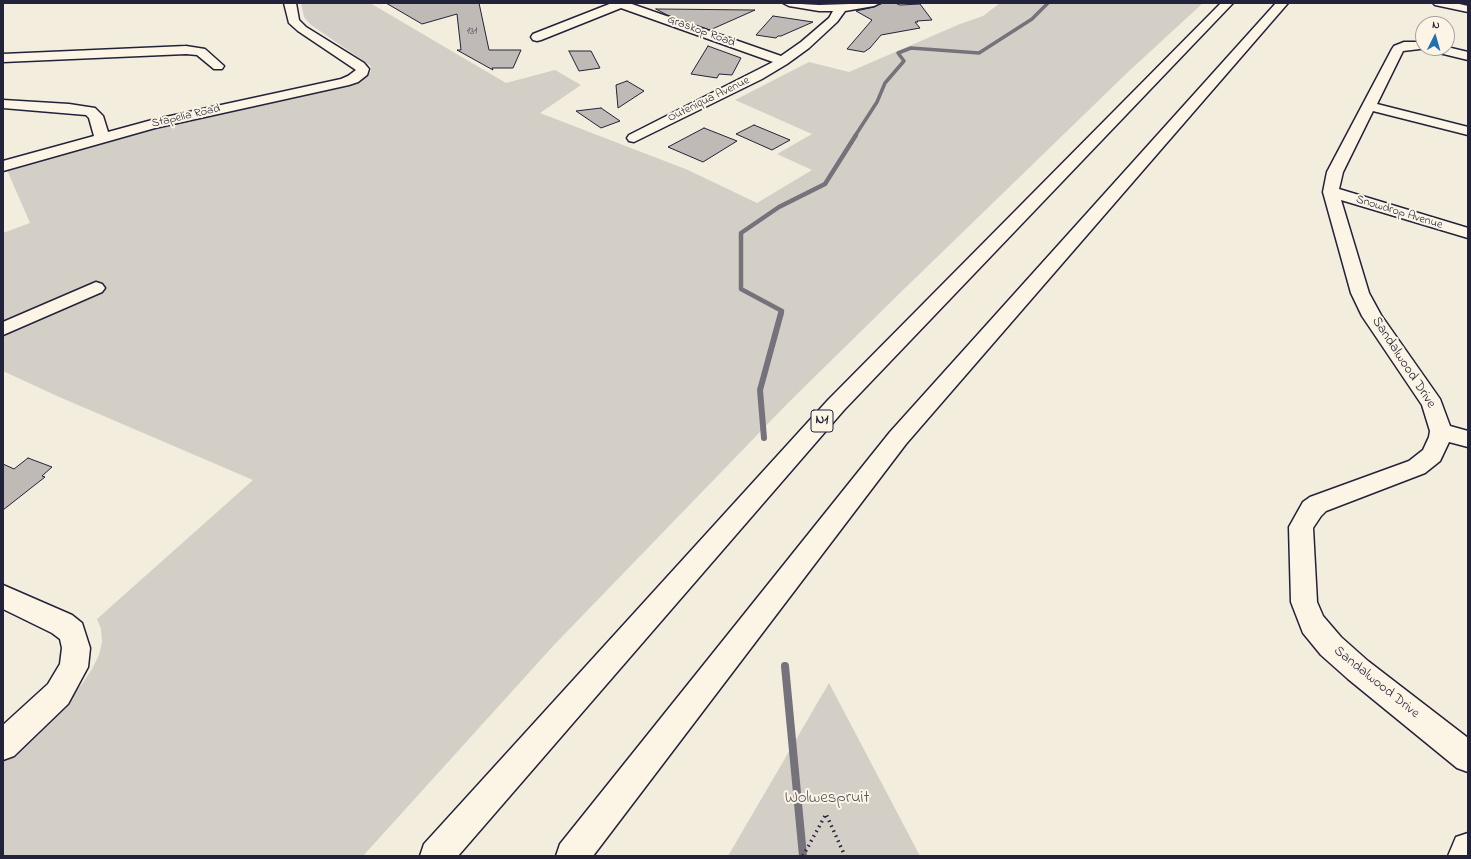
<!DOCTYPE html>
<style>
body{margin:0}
#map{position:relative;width:1471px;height:859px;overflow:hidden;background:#f3edde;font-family:"Indie Flower",sans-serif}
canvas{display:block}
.frame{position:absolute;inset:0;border:4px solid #22223b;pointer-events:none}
.north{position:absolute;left:1415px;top:16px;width:40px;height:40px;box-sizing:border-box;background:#fcf5e5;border:1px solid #a5a1a1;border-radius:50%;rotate:5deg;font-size:11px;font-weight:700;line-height:16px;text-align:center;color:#22223b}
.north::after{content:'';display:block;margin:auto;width:14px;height:18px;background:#1f6fb2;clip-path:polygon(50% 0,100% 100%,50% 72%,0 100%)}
</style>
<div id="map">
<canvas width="1471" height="859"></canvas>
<div class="frame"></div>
<div class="north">N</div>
</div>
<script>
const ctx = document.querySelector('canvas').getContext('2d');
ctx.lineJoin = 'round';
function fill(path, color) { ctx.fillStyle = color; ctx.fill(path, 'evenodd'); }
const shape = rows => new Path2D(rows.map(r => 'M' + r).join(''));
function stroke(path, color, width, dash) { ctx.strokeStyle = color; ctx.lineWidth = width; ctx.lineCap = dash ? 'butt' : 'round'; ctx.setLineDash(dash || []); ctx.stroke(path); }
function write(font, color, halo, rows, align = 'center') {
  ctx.font = font + ' "Indie Flower",sans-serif'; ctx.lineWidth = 4; ctx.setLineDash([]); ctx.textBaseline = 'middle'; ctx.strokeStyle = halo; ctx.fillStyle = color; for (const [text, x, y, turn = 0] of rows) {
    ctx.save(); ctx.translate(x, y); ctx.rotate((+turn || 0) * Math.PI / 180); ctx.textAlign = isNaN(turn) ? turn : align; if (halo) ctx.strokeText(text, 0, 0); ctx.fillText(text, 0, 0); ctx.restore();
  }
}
const green = shape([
 [301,3,370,3,506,83,555,70,581,85,540,113,688,170,757,203,812,170,777,154,812,134,735,100,809,62,849,72,960,24,983,16,1000,3,1203,3,1128,72,901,292,788,403,554,645,363,856,3,856,3,760,69,698,82,684,92,669,99,655,102,642,101,629,97,619,253,480,57,396,3,371,3,233,30,223,7,170,158,126,360,80,368,75,371,72,371,66,311,25,304,17],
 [829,683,920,856,728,856]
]);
const streamFar3 = shape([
 [855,136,877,102,885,83,904,61,898,53,911,48,979,53,1032,19,1048,3]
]);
const streamFar2 = shape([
 [781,314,782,311,741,289,741,233,779,207,825,184,856,135]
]);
const streamFar1 = shape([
 [764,438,760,390,781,313]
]);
const stream = shape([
 [785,666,803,856]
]);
const building = shape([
 [386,3,479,3,489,50,521,50,513,68,492,68,493,70,457,50,461,50,457,14,422,24,386,3],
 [883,3,895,3,900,5,920,4,932,20,917,21,918,22,915,22,920,28,881,35,870,48,864,52,847,49,872,20,856,11,874,7,883,3],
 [656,9,755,10,710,30,667,15,656,9],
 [773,16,813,22,781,36,778,36,776,38,756,35,773,16],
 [708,46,741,58,732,75,719,74,717,78,691,74,708,46],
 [569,51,591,51,600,68,579,71,569,51],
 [627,81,644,91,618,108,616,85,627,81],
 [601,108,620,121,601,128,576,111,601,108],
 [754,125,790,140,772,150,736,134,754,125],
 [704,128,737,141,703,162,668,147,704,128],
 [28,458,52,467,42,476,45,477,3,510,3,464,14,469,28,458]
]);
const path = shape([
 [803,856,826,814,845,856]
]);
const minor = shape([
 [284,3,296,3,299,20,306,27,364,63,369,69,367,75,358,82,349,85,155,128,3,171,3,161,94,136,89,118,86,115,3,108,3,100,69,104,95,108,103,116,108,132,152,120,341,79,348,76,356,70,298,31,289,23,284,3],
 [612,3,629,3,781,56,801,42,829,18,833,11,819,11,789,6,783,3,819,5,880,3,874,6,845,11,837,22,809,48,787,64,762,79,634,142,629,141,627,138,629,135,773,62,621,8,541,40,537,41,533,40,531,37,533,34,612,3],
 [1404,42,1423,42,1423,48,1428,48,1403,51,1377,104,1468,127,1468,135,1373,111,1343,172,1339,189,1468,228,1468,238,1341,200,1369,293,1381,315,1440,399,1450,426,1468,431,1468,447,1449,442,1440,461,1425,473,1326,511,1321,516,1313,528,1317,602,1323,616,1341,637,1368,661,1468,738,1468,772,1457,768,1348,679,1321,655,1303,633,1291,602,1289,527,1303,502,1310,497,1409,461,1423,450,1429,437,1430,431,1422,405,1362,316,1351,293,1323,192,1327,172,1392,49,1394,46,1404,42],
 [186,46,205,49,224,66,222,69,214,69,197,55,186,54,3,62,3,54,186,46],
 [1447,47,1468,52,1468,60,1431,51,1429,48,1447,47],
 [96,282,102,284,105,288,102,292,3,335,3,322,96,282],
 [3,585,72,615,82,623,90,648,88,667,68,704,14,756,3,760,3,725,48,684,60,664,62,648,60,639,52,633,3,609,3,585],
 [1468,833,1468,856,1448,856,1456,837,1468,833]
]);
const tertiary = shape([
 [1433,3,1455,3,1468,6,1468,12,1435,5,1433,3]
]);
const motorway = shape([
 [1221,3,1233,3,844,410,458,856,420,856,424,844,828,400,1221,3],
 [1276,3,1288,3,906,444,593,856,556,856,560,844,890,432,1276,3]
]);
const farNumbernames = [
 ["131",472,32]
];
const farStreetnames = [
 ["Graskop Road",701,32,20],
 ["Outeniqua Avenue",709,100,-26],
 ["Stapelia Road",186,117,-13],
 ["Snowdrop Avenue",1399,213,17]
];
const shields = [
 [822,421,22]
];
const shieldNames = [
 ["N1",822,421]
];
const streetNames = [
 ["Sandalwood Drive",1403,363,57],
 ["Sandalwood Drive",1376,683,39]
];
const nearParknames = [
 ["Wolwespruit",827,799]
];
fill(green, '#d4cfc6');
stroke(streamFar3, '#75727b', 3.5);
stroke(streamFar2, '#75727b', 4.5);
stroke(streamFar1, '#75727b', 6);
stroke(stream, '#75727b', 8);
fill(building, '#bfbab6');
stroke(building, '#22223b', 1);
stroke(minor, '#22223b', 3);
stroke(tertiary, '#22223b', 3);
stroke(motorway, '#22223b', 3);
stroke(path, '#22223b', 3.5, [1.5, 4]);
fill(minor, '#fcf5e5');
fill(tertiary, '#fcf5e5');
fill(motorway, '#fcf5e5');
write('10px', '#49485a', null, farNumbernames);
write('12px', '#22223b', '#fcf5e5', farStreetnames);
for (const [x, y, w] of shields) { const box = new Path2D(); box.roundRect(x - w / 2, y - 11, w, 22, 3); ctx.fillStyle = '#fcf5e5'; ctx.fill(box); stroke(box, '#22223b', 1); }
write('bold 13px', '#22223b', null, shieldNames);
write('14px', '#22223b', '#fcf5e5', streetNames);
write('17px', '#575665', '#fcf5e5', nearParknames);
</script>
